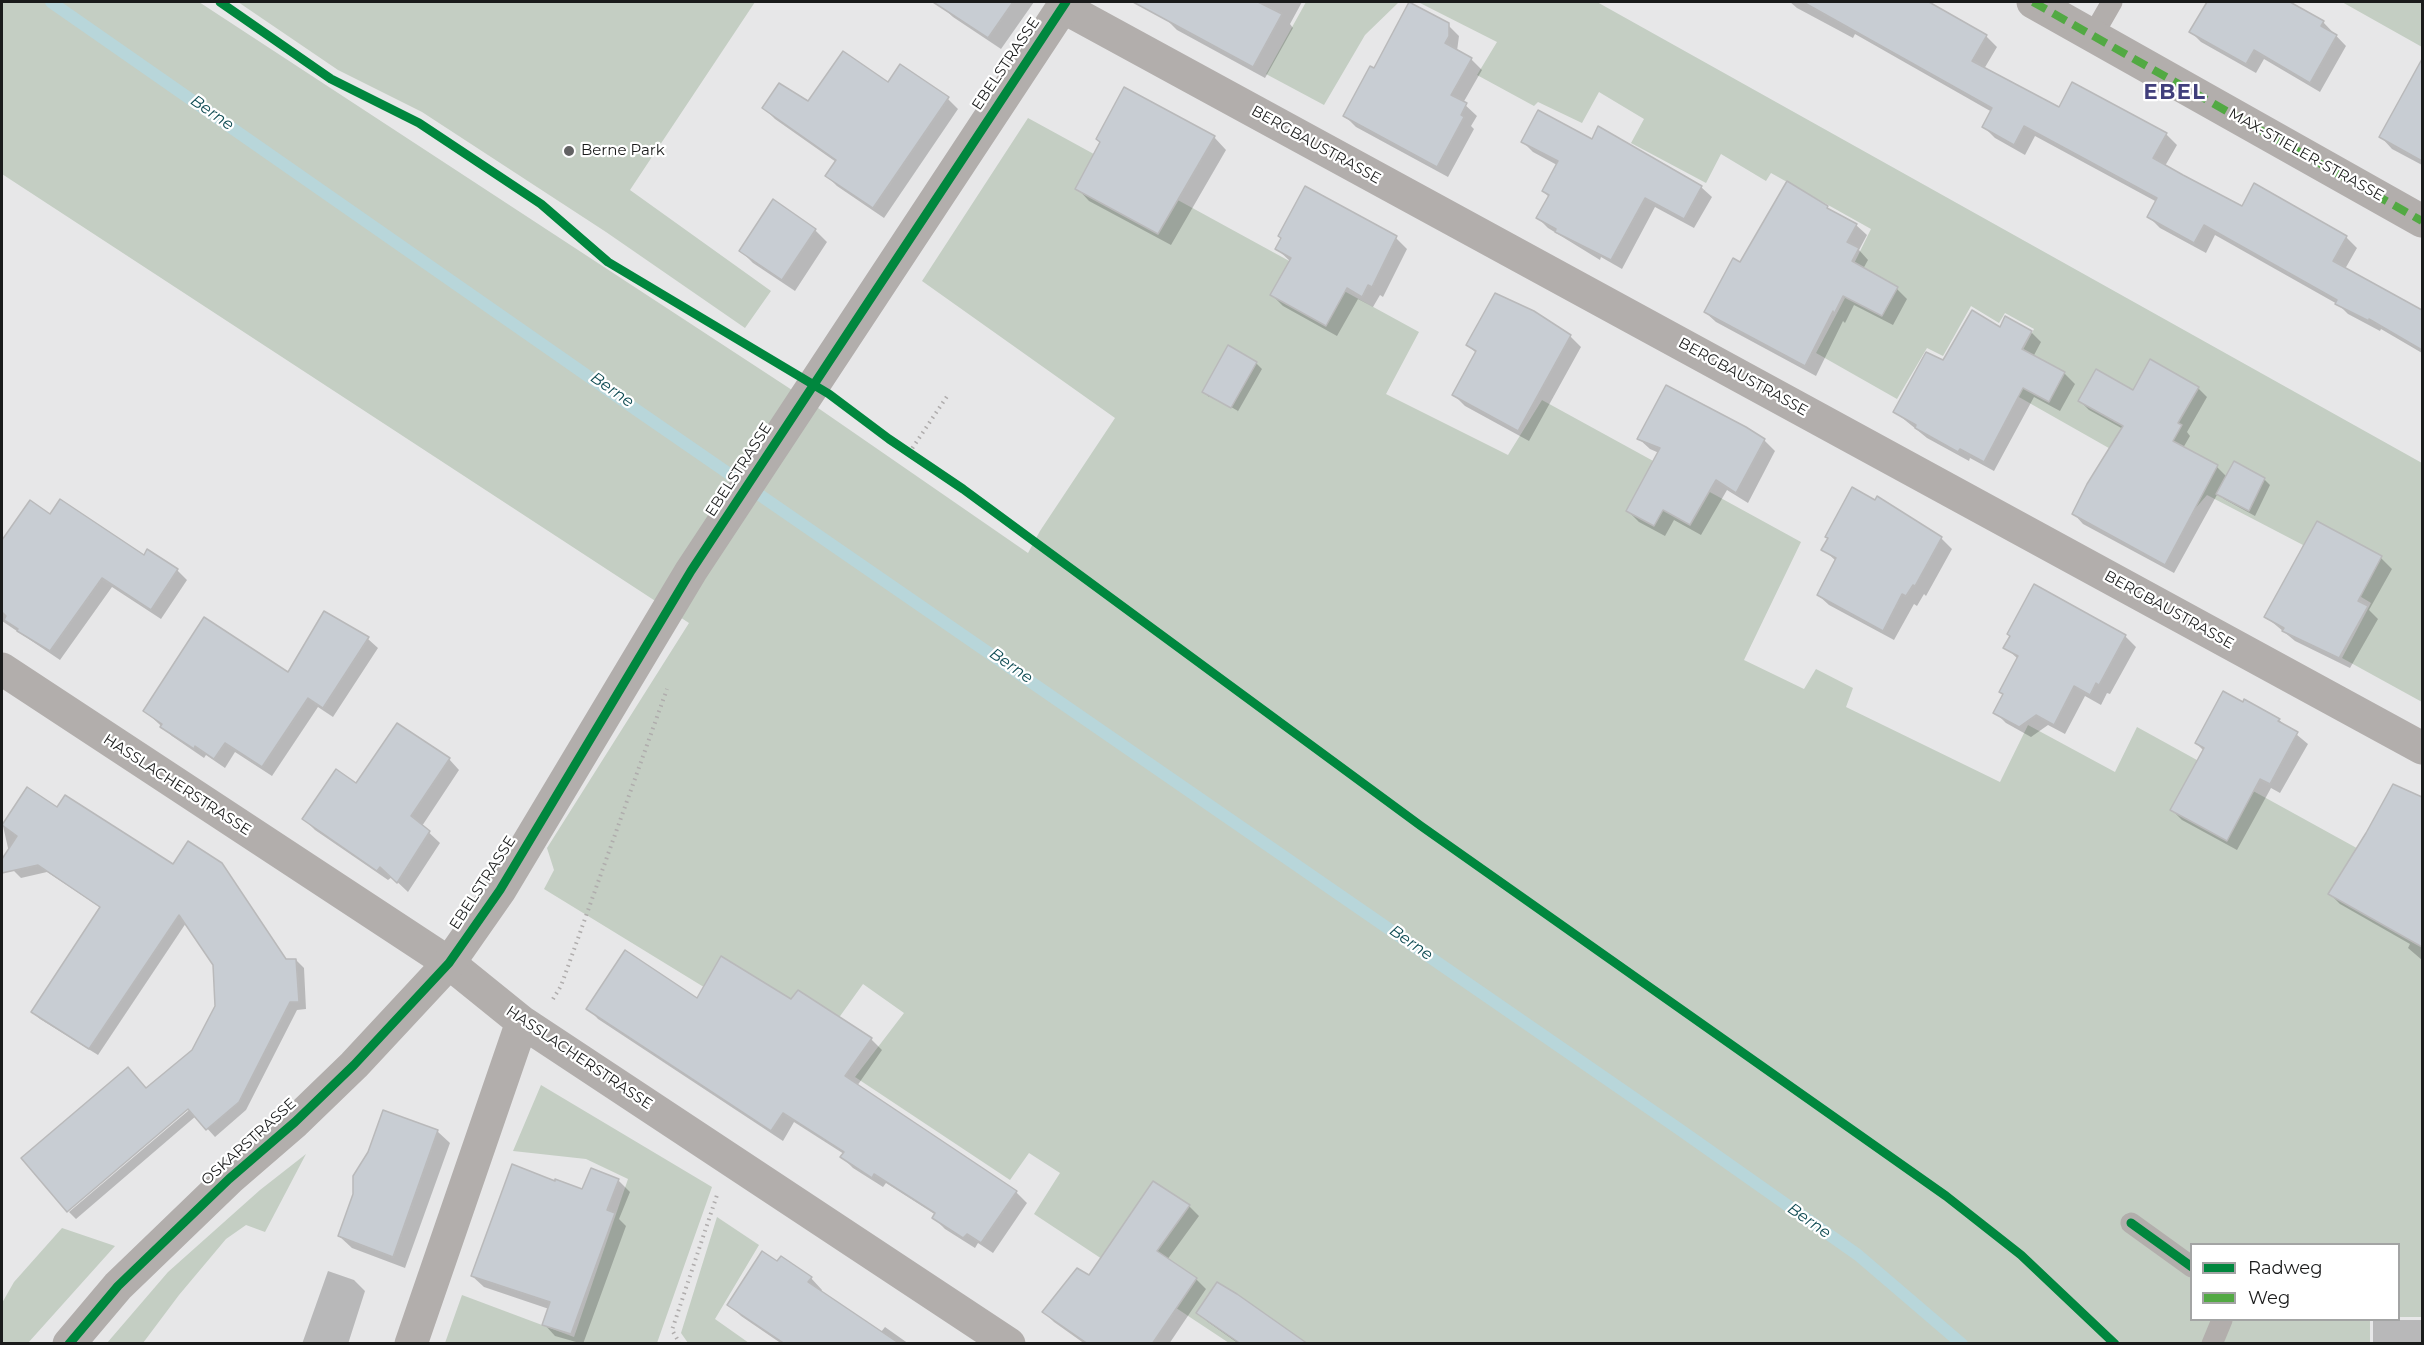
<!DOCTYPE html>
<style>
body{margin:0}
#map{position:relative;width:2424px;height:1345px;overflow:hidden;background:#e7e7e8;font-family:Montserrat,sans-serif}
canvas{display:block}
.frame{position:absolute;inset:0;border:3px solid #1a1b1b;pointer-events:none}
.legend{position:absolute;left:2190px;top:1243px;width:210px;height:78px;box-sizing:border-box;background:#fff;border:2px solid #a3a4a4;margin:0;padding:8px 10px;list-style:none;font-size:18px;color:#1a1b1b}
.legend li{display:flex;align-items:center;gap:12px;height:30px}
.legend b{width:30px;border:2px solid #a3a4a4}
</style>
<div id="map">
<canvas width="2424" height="1345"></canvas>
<div class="frame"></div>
<ul class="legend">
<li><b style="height:8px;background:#00873e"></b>Radweg</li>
<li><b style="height:8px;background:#52a943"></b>Weg</li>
</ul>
</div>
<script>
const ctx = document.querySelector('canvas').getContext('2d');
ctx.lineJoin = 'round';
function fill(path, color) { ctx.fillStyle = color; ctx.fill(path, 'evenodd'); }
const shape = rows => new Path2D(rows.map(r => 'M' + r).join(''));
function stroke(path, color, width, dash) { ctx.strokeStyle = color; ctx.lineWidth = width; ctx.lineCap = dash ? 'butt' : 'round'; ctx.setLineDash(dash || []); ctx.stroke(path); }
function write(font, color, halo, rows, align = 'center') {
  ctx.font = font + ' Montserrat,sans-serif'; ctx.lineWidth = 4.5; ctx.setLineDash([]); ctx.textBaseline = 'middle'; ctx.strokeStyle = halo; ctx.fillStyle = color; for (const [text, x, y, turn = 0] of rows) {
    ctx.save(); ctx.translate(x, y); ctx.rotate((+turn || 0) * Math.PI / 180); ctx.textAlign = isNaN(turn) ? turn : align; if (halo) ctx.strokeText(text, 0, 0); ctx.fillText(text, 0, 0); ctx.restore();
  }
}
const green = shape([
 [2,2,199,2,792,390,1028,553,1040,531,1115,418,922,281,1028,118,1419,332,1386,394,1508,455,1542,400,1801,542,1744,660,1804,689,1816,669,1853,688,1846,707,2000,782,2028,725,2115,772,2137,727,2422,884,2422,1317,2399,1317,2398,1244,2192,1244,2192,1320,2370,1320,2370,1343,1229,1343,1034,1214,1060,1173,1029,1153,1010,1180,855,1077,904,1013,863,984,813,1054,544,889,554,870,547,848,689,623,2,174],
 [238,2,755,2,630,190,771,291,745,328,606,232,422,112,338,70],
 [1306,2,1399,2,1365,35,1324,105,1266,74],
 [1418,2,1597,2,2422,463,2422,702,2342,658,2371,603,2297,558,2303,545,2207,495,2194,510,2138,481,2144,468,2003,388,2034,329,2005,313,1999,323,1971,306,1943,356,1927,348,1897,399,1816,353,1845,298,1839,294,1871,229,1771,173,1766,181,1721,154,1706,183,1631,143,1644,119,1599,92,1582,123,1538,102,1534,106,1477,75,1497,42],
 [2342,2,2422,2,2422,47],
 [541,1085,712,1187,657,1343,445,1343,462,1295,574,1337,628,1179,586,1159,513,1151],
 [306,1154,265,1232,246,1225,226,1239,179,1295,143,1343,107,1343,168,1272,260,1190],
 [717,1217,759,1245,715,1319,749,1343,688,1343,681,1333],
 [62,1228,115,1246,28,1343,2,1343,2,1303,14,1282]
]);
const shadow = shape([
 [937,2,1034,2,1001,49,953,17],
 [1173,2,1302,2,1290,24,1293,28,1265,78,1177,30,1164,17],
 [1790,2,1865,2,1880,9,1884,2,1926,2,1986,36,1997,47,1984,69,2060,109,2166,134,2177,145,2165,166,2242,208,2346,237,2357,248,2345,269,2422,311,2422,353,2381,329,2380,331,2348,314,2339,305,2215,235,2206,253,2160,228,2149,217,2157,202,2035,136,2025,155,1995,138,1984,127,1992,112,1855,34,1853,38,1797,8],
 [2209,2,2286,2,2323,22,2346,46,2320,92,2264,59,2256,73,2201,42,2191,32],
 [1448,25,1459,36,1457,51,1471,59,1482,70,1463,103,1477,116,1471,126,1474,129,1448,177,1356,127,1345,116,1375,70],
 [2420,66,2422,67,2422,165,2392,149,2381,137],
 [888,84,948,99,958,109,884,218,837,186,827,176,836,162,775,119,764,108,809,104],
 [1214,137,1226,150,1171,245,1089,201,1077,188,1102,143],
 [1592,141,1701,187,1712,197,1694,228,1655,207,1622,269,1601,257,1600,260,1548,228,1538,218,1549,197,1543,191,1557,165,1533,152,1523,142],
 [1827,207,1833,213,1856,225,1867,235,1859,250,1868,260,1863,269,1897,289,1907,299,1893,325,1854,305,1845,323,1843,321,1816,376,1716,322,1705,312,1740,264],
 [815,230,827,242,795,291,753,263,741,251],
 [1396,238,1407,249,1383,297,1380,295,1373,307,1358,299,1337,336,1283,306,1272,295,1291,262,1277,249],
 [2000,329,2031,332,2041,342,2033,357,2065,374,2075,384,2060,411,2034,397,1994,471,1970,458,1969,461,1927,438,1895,412,1944,362],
 [1570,336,1581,347,1529,441,1465,406,1454,395,1476,353,1468,345],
 [1256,363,1262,369,1237,413,1238,411,1209,394,1209,397,1204,392],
 [2198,388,2207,397,2187,432,2190,436,2183,448,2217,467,2227,477,2264,479,2270,485,2255,516,2224,499,2218,493,2174,573,2083,524,2074,514,2123,429,2089,410,2080,401,2133,393],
 [1745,428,1764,440,1775,451,1748,503,1727,490,1701,535,1674,520,1665,536,1639,522,1628,511,1659,453,1650,449,1639,439],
 [30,502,51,516,144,557,148,551,177,570,187,580,161,619,112,587,60,660,2,621,2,542],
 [2318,523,2381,558,2392,569,2369,610,2378,619,2350,668,2295,641,2266,617],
 [1941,538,1952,549,1926,596,1924,594,1917,606,1914,604,1894,640,1829,605,1818,595,1836,561,1823,549],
 [2125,636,2136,647,2110,694,2107,693,2101,705,2085,696,2065,734,2048,725,2031,737,2006,723,1995,712,2004,695,2001,692,2018,659,2005,647],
 [368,639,378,648,333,717,318,707,272,776,235,752,225,768,206,755,204,758,172,736,145,711,288,674],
 [2279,720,2308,744,2280,793,2271,788,2237,850,2182,820,2172,810,2204,751,2196,743],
 [449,759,459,770,422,826,440,843,408,892,392,877,388,880,315,830,304,819,356,785],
 [28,789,289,966,296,960,304,968,306,1009,297,1010,246,1110,215,1137,196,1116,76,1219,69,1212,195,1105,147,1090,193,1051,216,1007,214,965,186,923,98,1055,40,1019,32,1012,101,908,47,872,21,878,13,870,3,826],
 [2411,792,2422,799,2422,960,2408,948,2410,944,2340,904,2330,894],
 [697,1000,792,1001,871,1039,882,1050,857,1086,1016,1192,1027,1203,993,1253,978,1243,975,1248,945,1229,934,1218,936,1215,886,1183,883,1187,853,1168,842,1157,844,1154,794,1122,783,1141,598,1019,588,1008],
 [437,1131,450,1143,405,1268,352,1248,339,1236],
 [618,1180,630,1192,619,1219,626,1226,583,1344,555,1336,544,1324,549,1309,484,1287,472,1276,556,1183,583,1190],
 [1189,1206,1199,1216,1167,1260,1196,1279,1206,1289,1169,1344,1085,1344,1054,1322,1044,1312],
 [778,1263,811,1278,822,1290,821,1292,881,1332,885,1327,909,1344,782,1344,741,1316,729,1304],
 [328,1271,354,1280,365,1291,348,1344,302,1344],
 [1198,1313,1305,1344,1239,1344,1208,1322],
 [2373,1320,2422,1320,2422,1344,2373,1344]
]);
const stream = shape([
 [51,2,638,411,1679,1129,1858,1255,1962,1344]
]);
const building = shape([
 [933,2,1013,2,988,38,933,2],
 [1133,2,1258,2,1282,14,1253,67,1133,2],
 [1409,2,1449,23,1449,36,1445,43,1472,58,1451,95,1467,103,1461,115,1464,117,1437,167,1343,116,1370,66,1374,68,1409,2],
 [1803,2,1929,2,1987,35,1972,61,2059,107,2072,82,2167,133,2153,158,2183,175,2242,206,2254,183,2347,236,2333,261,2422,310,2422,350,2369,319,2369,321,2335,304,2337,300,2204,225,2194,243,2147,217,2157,198,2024,126,2014,145,1982,127,1992,108,1803,2],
 [2207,2,2290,2,2324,21,2321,26,2337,35,2310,83,2254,50,2246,64,2189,32,2207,2],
 [843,51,888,82,900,64,949,97,873,208,825,176,836,160,762,108,779,83,808,101,843,51],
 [2422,59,2422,161,2379,137,2422,59],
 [1124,87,1215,136,1158,234,1075,189,1100,142,1096,139,1124,87],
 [1538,110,1592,139,1598,126,1702,186,1684,219,1645,198,1611,260,1555,232,1556,229,1536,218,1549,195,1542,191,1558,161,1521,142,1538,110],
 [1787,181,1828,206,1827,208,1857,224,1847,242,1859,248,1852,261,1898,287,1882,316,1843,296,1834,314,1833,311,1805,366,1704,312,1733,258,1740,262,1787,181],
 [1305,186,1397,236,1372,287,1368,285,1362,297,1347,288,1326,326,1270,295,1291,258,1275,249,1281,238,1278,236,1305,186],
 [773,199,816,229,782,280,739,251,773,199],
 [1495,293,1534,311,1571,335,1518,431,1452,395,1476,351,1466,345,1495,293],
 [1972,310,2000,327,2005,316,2032,331,2022,349,2065,372,2049,402,2023,388,1984,462,1960,449,1958,452,1915,428,1916,425,1893,412,1926,352,1943,360,1972,310],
 [1228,345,1257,362,1231,408,1202,392,1228,345],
 [2150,359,2199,387,2178,423,2182,425,2173,441,2218,465,2165,565,2072,514,2087,484,2123,426,2078,401,2096,369,2133,390,2150,359],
 [1666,385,1746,427,1765,439,1736,493,1716,480,1690,525,1663,510,1654,526,1626,511,1660,448,1637,439,1666,385],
 [2234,461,2265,478,2249,511,2216,494,2234,461],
 [1852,487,1875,500,1877,496,1942,537,1915,586,1913,585,1906,596,1902,594,1883,631,1817,595,1836,558,1821,550,1828,538,1825,537,1852,487],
 [60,499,144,555,147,549,178,569,151,610,102,578,50,651,17,631,18,629,4,620,6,616,2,612,2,540,30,500,50,514,60,499],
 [2317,521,2382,556,2358,601,2368,606,2339,658,2282,631,2284,628,2264,617,2317,521],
 [2034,584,2126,635,2099,685,2096,683,2090,695,2074,686,2054,725,2036,715,2019,727,1993,713,2003,694,1999,692,2018,656,2003,648,2010,636,2007,634,2034,584],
 [324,611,369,637,323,708,308,698,262,767,225,743,214,759,195,746,194,749,160,727,162,724,143,711,204,617,288,672,324,611],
 [2223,691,2243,702,2244,699,2280,719,2278,721,2298,732,2270,784,2260,779,2227,841,2170,810,2204,748,2195,743,2223,691],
 [397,723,450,758,411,816,430,831,397,883,380,867,377,871,302,819,336,769,356,783,397,723],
 [2393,784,2422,797,2422,947,2328,894,2366,833,2393,784],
 [27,787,57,807,65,795,173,864,188,841,222,863,286,959,296,959,299,1002,290,1002,239,1102,206,1130,188,1109,67,1212,21,1158,128,1067,146,1088,192,1050,215,1006,213,965,179,915,89,1049,31,1012,100,907,38,865,2,873,2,859,17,836,2,825,27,787],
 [625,950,697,998,721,956,791,999,798,990,872,1038,845,1076,1017,1191,981,1243,967,1234,963,1238,932,1218,935,1213,874,1174,872,1178,840,1157,844,1152,783,1113,771,1131,586,1009,625,950],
 [383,1110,438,1130,393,1257,338,1236,353,1194,353,1176,368,1152,383,1110],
 [512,1164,555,1181,555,1179,582,1189,591,1168,619,1179,607,1210,615,1213,571,1334,542,1325,550,1302,471,1276,512,1164],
 [1153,1181,1190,1205,1157,1251,1197,1278,1152,1344,1088,1344,1042,1312,1077,1268,1089,1275,1153,1181],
 [762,1251,777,1261,781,1256,812,1277,808,1282,900,1344,785,1344,727,1305,762,1251],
 [1217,1282,1237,1294,1308,1344,1241,1344,1196,1313,1217,1282]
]);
const path = shape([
 [909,453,948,395],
 [553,999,561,986,667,689],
 [680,1344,672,1330,717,1195]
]);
const service = shape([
 [2093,35,2112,2],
 [2131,1223,2192,1267],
 [2212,1344,2222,1320]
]);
const minor = shape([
 [2033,2,2422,221],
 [1063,7,2422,748],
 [2,669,449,963,522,1022,1009,1344],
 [411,1344,522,1022]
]);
const tertiary = shape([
 [69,1344,118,1286,229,1179,295,1122,354,1065,449,963,500,890,691,571,1066,2]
]);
const quiet = shape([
 [2033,2,2422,221]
]);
const cycleway = shape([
 [220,2,331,79,419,123,541,204,608,262,829,394,889,439,963,489,1421,826,1946,1196,2021,1255,2115,1344],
 [2131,1223,2192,1267],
 [69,1344,118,1286,229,1179,295,1122,354,1065,449,963,500,890,691,571,1066,2]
]);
const markers = [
 [569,151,6,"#626263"]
];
const streetNames = [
 ["EBELSTRASSE",1006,64,-56],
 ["BERGBAUSTRASSE",1316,145,29],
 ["MAX-STIELER-STRASSE",2306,155,29],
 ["BERGBAUSTRASSE",1743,377,29],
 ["EBELSTRASSE",739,470,-57],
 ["BERGBAUSTRASSE",2169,610,29],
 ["HASSLACHERSTRASSE",177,785,33],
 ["EBELSTRASSE",483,883,-57],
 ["HASSLACHERSTRASSE",579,1058,34],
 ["OSKARSTRASSE",249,1142,-42]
];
const poiNames = [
 ["Berne Park",581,151]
];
const waterNames = [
 ["Berne",212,113,35],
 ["Berne",612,390,35],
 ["Berne",1011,666,35],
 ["Berne",1411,943,35],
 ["Berne",1809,1221,35]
];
const districtNames = [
 ["EBEL",2175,93]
];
fill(green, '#c4cec3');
fill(shadow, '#0003');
stroke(stream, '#b8d6da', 12);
fill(building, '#c8cdd3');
stroke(building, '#b9b9ba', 1.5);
stroke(path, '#afacac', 4, [1.5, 4.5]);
stroke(service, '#b2aeac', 21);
stroke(minor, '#b2aeac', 33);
stroke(tertiary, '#b2aeac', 33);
stroke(quiet, '#52a943', 8, [15, 8]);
stroke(cycleway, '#00873e', 9);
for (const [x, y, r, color] of markers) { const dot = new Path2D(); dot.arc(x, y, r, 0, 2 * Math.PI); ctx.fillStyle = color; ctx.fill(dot); stroke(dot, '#fff', 2); }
write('15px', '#1a1b1b', '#fff', streetNames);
write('15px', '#1a1b1b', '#fff', poiNames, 'left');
write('italic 16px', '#0e4b53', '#fff', waterNames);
ctx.letterSpacing = '1.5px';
write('bold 21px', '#413f7c', '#fff', districtNames);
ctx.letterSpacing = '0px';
</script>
